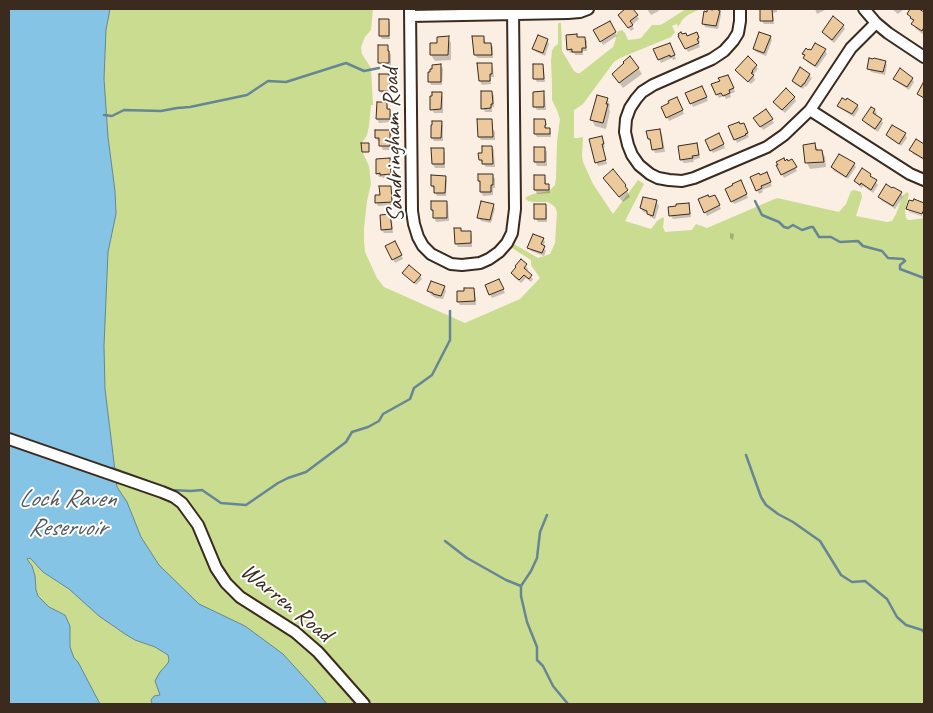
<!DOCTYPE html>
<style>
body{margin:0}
#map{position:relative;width:933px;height:713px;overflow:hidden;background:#faefe2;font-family:Caveat,sans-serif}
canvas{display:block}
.frame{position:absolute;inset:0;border:10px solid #3b2a1e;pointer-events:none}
</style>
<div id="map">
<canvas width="933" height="713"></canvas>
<div class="frame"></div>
</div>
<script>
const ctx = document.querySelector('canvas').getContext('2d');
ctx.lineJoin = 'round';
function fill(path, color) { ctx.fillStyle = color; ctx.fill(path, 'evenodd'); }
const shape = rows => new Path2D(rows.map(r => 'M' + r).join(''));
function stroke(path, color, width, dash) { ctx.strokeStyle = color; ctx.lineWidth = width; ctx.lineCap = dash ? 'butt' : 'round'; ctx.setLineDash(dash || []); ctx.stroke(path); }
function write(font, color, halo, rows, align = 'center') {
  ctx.font = font + ' Caveat,sans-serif'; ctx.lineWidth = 4; ctx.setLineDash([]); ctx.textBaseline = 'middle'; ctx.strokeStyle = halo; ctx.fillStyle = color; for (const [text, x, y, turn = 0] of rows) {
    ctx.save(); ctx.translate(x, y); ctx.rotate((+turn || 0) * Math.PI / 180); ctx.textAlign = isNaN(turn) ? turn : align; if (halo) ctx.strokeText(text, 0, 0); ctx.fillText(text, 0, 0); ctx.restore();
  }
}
const green = shape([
 [9,9,373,9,371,30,365,37,361,47,362,54,371,68,373,105,371,105,369,126,367,135,362,143,362,151,369,166,371,184,367,201,364,228,364,241,365,252,377,278,384,287,465,323,520,299,540,278,531,265,531,260,512,248,514,244,538,258,550,254,555,243,557,212,555,207,548,202,533,202,528,201,525,198,528,196,533,194,549,191,555,185,556,178,557,142,560,119,557,110,552,100,552,84,551,61,552,51,554,47,558,44,558,23,561,23,562,51,574,71,577,73,580,73,613,47,615,42,617,32,619,31,622,30,625,33,628,40,637,39,641,38,652,25,660,25,664,23,686,9,700,9,688,15,683,19,678,27,677,24,672,26,675,32,671,37,620,58,614,62,583,104,574,110,574,138,578,138,582,137,583,138,582,155,583,162,593,184,613,214,638,180,644,184,625,221,651,229,657,221,663,217,664,219,663,227,665,232,692,230,696,224,707,228,777,198,839,212,846,204,851,191,854,190,861,192,862,197,856,216,887,222,892,221,896,214,903,195,907,192,909,194,905,211,906,218,908,220,911,220,924,218,924,704,9,704]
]);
const water = shape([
 [9,9,110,9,106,30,104,79,108,137,115,191,116,214,108,252,104,346,105,389,117,487,127,502,141,537,159,565,199,604,245,626,283,654,313,687,327,704,152,704,151,700,154,696,160,695,155,681,160,672,168,663,169,660,168,655,155,647,135,640,125,634,99,616,69,589,43,572,30,558,27,559,32,566,35,576,36,590,38,596,49,607,65,615,70,626,70,647,74,658,78,662,100,704,9,704,9,9]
]);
const shadow = shape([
 [629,9,632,9,639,19,632,25,634,29,631,31,620,15],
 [647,9,658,9,659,11,651,15],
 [715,9,720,9,721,10,721,15,718,29,705,27,703,23,714,11],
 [762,9,777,9,777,12,773,13,774,24,764,24,762,21],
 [815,9,825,9,825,10,817,14],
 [892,9,904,9,898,14],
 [911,9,915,9,924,14,924,35,916,29,913,24,914,22,908,14],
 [388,20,390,23,390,39,382,39,380,36],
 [609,23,617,36,603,45,595,30],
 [843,26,845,29,834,43,826,36,824,32],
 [484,37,486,44,491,44,493,47,493,58,477,58,475,54],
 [679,37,698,37,700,42,698,42,700,47,688,52],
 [770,37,772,40,766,56,756,52,754,49],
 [448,38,451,43,451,60,435,61,431,55,438,44],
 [577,38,585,38,587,41,587,51,583,51,583,55,575,55,574,53,570,53,568,49],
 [547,40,549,44,545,56,536,52,534,49],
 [387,46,391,55,391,66,382,66,379,63],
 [672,48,676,59,673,60,672,58,661,63,659,59],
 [825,50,827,54,817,68,807,62,805,58,805,57,804,54],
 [885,62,887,65,885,75,871,72,869,69],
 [491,64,493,68,494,77,491,77,491,84,482,85,480,81],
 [542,65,544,69,545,82,537,82,535,79],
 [441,66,443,69,442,85,431,85,429,81],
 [756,66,758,69,753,75,755,80,751,84,739,74],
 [638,68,642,74,623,88,617,80],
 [809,75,812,78,806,87,805,86,803,89,795,84,793,81],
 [389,76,391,79,391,94,382,94,380,91],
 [912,78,914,82,909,90,897,82,894,79],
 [730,80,735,92,730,94,731,97,726,99,724,96,719,98,717,94],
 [704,91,708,101,693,107,687,94],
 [492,92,494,96,494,107,492,107,492,112,485,112,483,108],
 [441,93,443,97,443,113,434,113,432,109],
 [543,93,545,96,546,110,537,110,534,106],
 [794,97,796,101,785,113,777,106,775,102],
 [607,99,610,105,609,109,610,111,606,129,595,126,592,120],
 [679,102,684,114,669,121,667,117],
 [378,103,386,103,388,106,388,111,389,111,392,114,392,122,379,123,377,119],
 [857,105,859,109,854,117,841,109,839,106],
 [872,109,875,110,877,114,875,116,881,119,883,123,878,132,866,124,864,120],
 [766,111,774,123,763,130,755,118],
 [491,120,493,124,493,129,495,132,495,140,481,140,479,137],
 [544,121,547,129,549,129,551,133,551,137,537,137,535,134],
 [441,122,443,125,443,141,434,141,432,138],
 [740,126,746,128,749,137,737,143,730,127],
 [660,130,662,134,665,152,655,153,649,139],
 [389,131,392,135,392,150,383,150,381,146,381,141,378,141,376,138],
 [905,134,907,138,901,146,889,138,887,135],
 [601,137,605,147,603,148,607,164,598,166,596,162],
 [721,138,725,148,713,153,711,150],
 [916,141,924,146,924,160,913,154,911,150],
 [696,145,698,148,700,158,693,160,694,162,684,163,681,160,679,147],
 [815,145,819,151,822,151,825,157,826,167,810,169,807,163],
 [492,147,494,150,495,167,486,167,480,160],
 [545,148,547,152,547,166,537,166,535,162,535,149],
 [432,149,443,149,445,153,445,168,435,168,433,164],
 [390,159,392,163,392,178,383,178,382,177,379,177,377,173],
 [792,161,797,171,784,178,778,166,785,162,788,162],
 [854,164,856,167,848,179,834,171,832,167],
 [870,175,878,185,873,193,863,186,862,188,858,185,856,181],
 [479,176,493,176,495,179,495,188,493,188,493,195,483,196,481,192],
 [544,176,546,180,546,185,548,185,550,189,550,193,537,194,535,190,535,177],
 [445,177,447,180,446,196,437,196,432,186],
 [768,177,772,186,762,190,763,192,759,194,757,190],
 [608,184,625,186,630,197,623,202],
 [742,185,748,198,734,204,732,201],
 [390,187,392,191,393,205,378,206,376,202],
 [901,193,903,197,895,209,881,200,879,197],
 [700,200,717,200,721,209,707,216],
 [656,201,659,206,655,219,650,217,648,213,643,212,641,208],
 [432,202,446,202,448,205,449,221,436,222,432,210],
 [688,204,690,208,691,217,673,219,671,216],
 [493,205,495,209,491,223,481,221,479,218],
 [545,205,547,209,547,222,538,222,536,219],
 [909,211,924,216,924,217,909,212],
 [390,216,392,219,393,233,384,233,382,230],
 [460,229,462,232,470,232,472,236,472,247,458,247,456,244],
 [730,233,734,234,733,240,730,238],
 [543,239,545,242,543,247,546,251,544,256,531,251,529,247],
 [395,242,403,259,395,263,387,246],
 [521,260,528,269,526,272,533,279,531,282,526,278,521,283,514,277,512,273],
 [404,273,420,276,422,279,416,285,406,276],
 [501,284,505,293,492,298,486,286],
 [444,287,446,291,443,299,436,298,431,295,429,291],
 [473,289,475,292,476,305,460,305,458,301,466,292]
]);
const stream = shape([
 [104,115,112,116,124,110,161,111,177,108,190,107,247,95,268,81,286,82,346,63,364,71,379,68],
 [755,201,762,215,779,222,784,227,788,228,793,225,802,230,811,227,813,227,819,237,831,237,840,242,858,241,863,246,882,251,888,258,903,259,905,261,900,265,900,269,924,278],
 [746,455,761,497,766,505,778,514,793,522,820,541,841,575,852,582,865,581,887,599,897,617,906,625,922,630,924,632],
 [112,468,172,490,191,491,202,490,221,503,246,505,278,483,288,478,306,472,346,442,352,432,368,427,379,421,383,414,410,399,414,388,432,375,450,340,450,311],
 [547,515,540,532,537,558,531,571,521,586,521,596,527,622,537,647,537,660,543,666,553,686,568,704],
 [445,541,467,558,506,580,521,586]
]);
const building = shape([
 [625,9,633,9,638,15,630,21,633,25,628,28,618,15,625,9],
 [707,9,713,10,713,9,719,9,718,10,720,11,716,26,702,24,704,11,707,12,707,9],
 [761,9,776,9,772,9,773,21,760,21,760,10,761,9],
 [910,9,919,9,924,12,924,27,922,31,911,24,914,20,910,18,911,17,907,14,910,9],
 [833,16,844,25,832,40,822,32,833,16],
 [379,19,389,19,389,36,379,36,379,19],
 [610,21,616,32,600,42,593,30,610,21],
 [681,32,682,34,686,33,687,36,697,32,699,38,697,39,699,43,685,49,678,36,679,36,678,34,681,32],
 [759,32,771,36,764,53,753,49,759,32],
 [577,34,577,37,585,37,586,48,582,48,582,52,572,52,572,49,567,50,566,35,577,34],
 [538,35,548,39,543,53,532,49,538,35],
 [449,36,448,55,430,55,430,43,437,43,437,37,449,36],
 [472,36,484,36,484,43,491,43,492,55,474,55,472,36],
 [670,43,675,55,670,57,670,55,658,60,653,49,670,43],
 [815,43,826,49,815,66,803,58,805,55,802,54,806,48,808,50,809,49,811,50,815,43],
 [378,45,388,45,388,51,389,51,389,63,378,63,378,45],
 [630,56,639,68,619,83,612,74,624,63,623,62,630,56],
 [748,56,757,65,752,71,753,72,751,73,754,75,748,82,735,70,748,56],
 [869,58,873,59,874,58,886,61,883,72,867,69,869,58],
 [477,63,492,63,492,74,490,74,490,81,479,81,477,63],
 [441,64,441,82,428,82,428,72,430,72,430,69,432,69,432,65,441,64],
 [533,64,543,64,544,79,533,79,533,64],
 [800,67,810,74,804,84,803,84,801,87,792,81,800,67],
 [900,68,913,78,907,87,893,79,900,68],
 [379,74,389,74,390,91,379,91,379,74],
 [728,75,734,88,729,90,730,93,723,96,721,93,716,95,711,84,720,81,718,78,728,75],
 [923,83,924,84,924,98,917,94,923,83],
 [702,86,707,97,690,104,685,93,702,86],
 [786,88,795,97,782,110,773,102,786,88],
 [481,91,492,91,493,104,491,104,491,108,481,109,481,91],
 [544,91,544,107,533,107,533,92,544,91],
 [432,92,442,92,441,109,430,110,430,96,432,96,432,92],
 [597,95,608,98,606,104,608,104,603,123,590,120,597,95],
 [677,97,683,110,666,118,661,107,669,103,668,101,677,97],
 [842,98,846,100,847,98,858,105,852,114,837,106,842,98],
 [377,102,387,102,387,109,390,109,390,119,376,119,377,102],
 [871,107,875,109,873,113,882,119,875,129,862,120,871,107],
 [766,109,773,119,760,127,753,118,766,109],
 [477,119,492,119,493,137,478,137,477,119],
 [534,119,545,119,546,125,545,125,545,128,550,128,550,134,534,134,534,119],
 [432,121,442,121,441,138,431,138,431,125,432,125,432,121],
 [739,122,740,124,744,123,748,133,745,134,746,135,734,140,728,126,739,122],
 [892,125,906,133,899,144,886,135,892,125],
 [660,129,663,148,652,150,650,139,648,139,646,131,660,129],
 [375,130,390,130,390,146,379,146,379,138,375,138,375,130],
 [719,133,724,144,710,151,705,140,719,133],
 [602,136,604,144,602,144,606,160,595,163,589,139,602,136],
 [916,139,924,144,924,159,909,150,916,139],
 [361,143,369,143,369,152,362,152,361,143],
 [697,143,699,155,692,156,693,158,680,160,678,146,697,143],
 [815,143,816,150,822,150,824,162,805,163,803,145,815,143],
 [482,146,492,146,493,164,482,164,482,160,479,160,478,153,482,153,482,146],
 [534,147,545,147,545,162,534,162,534,147],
 [431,148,444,148,444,164,432,164,431,148],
 [839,154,855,163,846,177,831,167,839,154],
 [390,158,391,174,380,175,380,173,376,174,376,159,390,158],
 [784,158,785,161,787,159,788,161,792,159,797,167,781,175,776,165,778,165,776,162,784,158],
 [862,168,871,174,870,176,877,180,871,190,861,183,860,185,854,181,862,168],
 [613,169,626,185,625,186,628,190,619,197,603,178,613,169],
 [767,172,771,182,761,186,762,188,756,191,750,177,759,173,760,175,767,172],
 [478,174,493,174,493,185,491,185,491,192,480,192,480,181,478,181,478,174],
 [431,175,446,176,445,193,434,193,434,186,431,186,431,175],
 [534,175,545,175,545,184,549,184,549,190,534,190,534,175],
 [741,180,747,194,731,202,725,189,733,185,732,184,741,180],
 [886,184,892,188,893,187,902,192,893,206,878,197,886,184],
 [379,186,391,186,392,202,375,203,375,195,380,195,379,186],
 [708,195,709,197,715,195,720,205,704,213,698,199,708,195],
 [643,197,657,200,653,216,647,214,647,211,640,208,643,197],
 [914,199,924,203,924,209,922,214,906,209,909,200,913,201,914,199],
 [431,201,447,201,447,218,433,218,433,210,431,210,431,201],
 [481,201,494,204,490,220,477,218,481,201],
 [689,203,690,214,669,216,668,207,676,206,676,204,689,203],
 [534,204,546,204,546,219,534,219,534,204],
 [390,214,392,229,381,230,380,215,390,214],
 [454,228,461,228,461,231,471,231,471,243,455,244,454,228],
 [533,234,544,238,541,244,545,246,542,253,527,248,533,234],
 [395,241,402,255,392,260,385,246,395,241],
 [521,259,527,264,524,268,532,275,529,279,524,275,519,280,511,273,516,267,515,266,521,259],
 [409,265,421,275,414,283,402,273,409,265],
 [499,279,504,289,489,295,485,285,499,279],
 [431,281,445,286,441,296,433,294,433,293,427,291,431,281],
 [464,288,474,288,475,301,457,302,457,291,464,291,464,288]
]);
const minor = shape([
 [410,9,412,211,414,224,418,237,423,246,431,254,451,264,462,265,480,263,489,259,499,252,507,243,512,233,515,209,513,9],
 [740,9,740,21,738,33,733,41,724,51,712,59,653,85,642,92,636,99,630,108,626,119,625,132,628,145,632,155,639,165,650,174,658,178,669,180,682,181,694,178,767,147,784,135,810,110,851,48,876,23],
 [864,9,876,23,888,33,924,57],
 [410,16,568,13,580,12,588,9],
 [810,110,910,174,924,180],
 [9,439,162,492,174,497,182,503,198,525,216,568,226,583,240,597,295,632,318,652,364,704]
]);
const streetNames = [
 ["Sandringham Road",394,145,-92],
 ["Warren Road",286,603,39]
];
const waterNames = [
 ["Loch Raven",67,499],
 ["Reservoir",67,528]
];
fill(green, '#c9dc90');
fill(water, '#85c4e5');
stroke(water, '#678695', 1);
fill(shadow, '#0003');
stroke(stream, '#678695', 2.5);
fill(building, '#edca9e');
stroke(building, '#3b2a1e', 1);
stroke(minor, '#3b2a1e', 14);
stroke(minor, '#fff', 10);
write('24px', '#3b2a1e', '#fff', streetNames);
write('italic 25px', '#51585a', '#fff', waterNames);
</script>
